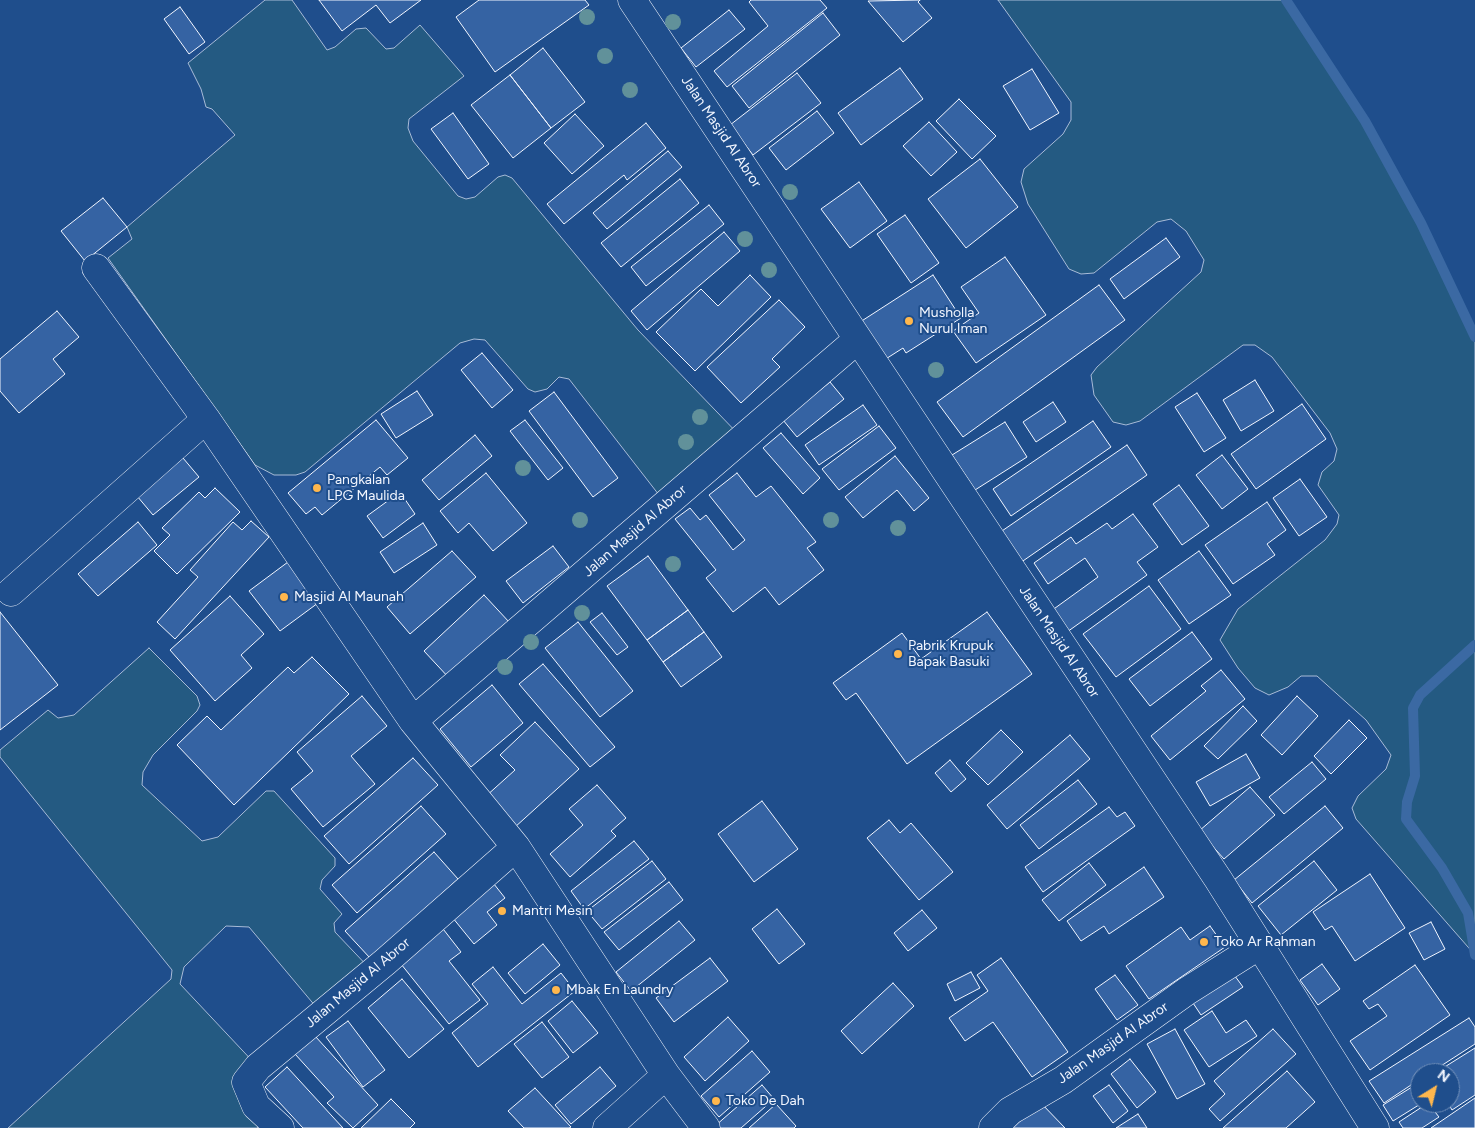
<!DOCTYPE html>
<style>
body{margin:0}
#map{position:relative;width:1475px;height:1128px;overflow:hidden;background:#1f4e8c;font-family:Figtree,sans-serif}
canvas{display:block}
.north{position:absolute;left:1410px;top:1063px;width:50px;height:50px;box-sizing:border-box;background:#1f4e8c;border:1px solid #7391ba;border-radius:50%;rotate:36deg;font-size:14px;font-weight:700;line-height:20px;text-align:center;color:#f2f6ff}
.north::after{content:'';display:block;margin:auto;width:18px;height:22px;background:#ffb74d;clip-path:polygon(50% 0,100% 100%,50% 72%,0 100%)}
</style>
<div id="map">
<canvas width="1475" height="1128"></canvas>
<div class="north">N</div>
</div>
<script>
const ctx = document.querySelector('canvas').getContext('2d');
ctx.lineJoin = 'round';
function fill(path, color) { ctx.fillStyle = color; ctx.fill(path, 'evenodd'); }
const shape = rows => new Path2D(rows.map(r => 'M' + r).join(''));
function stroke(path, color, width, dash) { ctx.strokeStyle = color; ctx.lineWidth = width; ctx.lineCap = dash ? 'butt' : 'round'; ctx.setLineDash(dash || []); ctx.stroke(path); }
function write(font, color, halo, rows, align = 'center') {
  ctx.font = font + ' Figtree,sans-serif'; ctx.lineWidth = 4; ctx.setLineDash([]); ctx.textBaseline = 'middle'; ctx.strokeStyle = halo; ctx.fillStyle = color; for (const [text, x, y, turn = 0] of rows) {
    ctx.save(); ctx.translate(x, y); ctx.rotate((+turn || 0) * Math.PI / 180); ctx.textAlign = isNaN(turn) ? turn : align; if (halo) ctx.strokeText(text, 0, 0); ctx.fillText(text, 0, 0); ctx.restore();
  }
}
const green = shape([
 [265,0,292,0,327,50,335,47,356,29,366,28,386,49,394,48,420,25,464,76,409,119,408,128,413,141,458,196,466,199,475,197,498,177,505,175,512,178,638,330,742,438,666,504,569,379,559,377,547,389,535,392,528,389,485,340,474,339,460,343,305,472,296,475,274,475,255,465,108,258,132,239,127,227,235,135,212,109,206,107,201,89,188,63,265,0],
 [998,0,1286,0,1365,121,1421,223,1475,337,1475,955,1356,819,1352,808,1358,796,1386,769,1391,755,1366,720,1317,676,1301,676,1288,687,1269,695,1255,688,1238,668,1220,640,1238,609,1325,540,1337,524,1339,515,1318,485,1322,472,1334,461,1337,449,1330,433,1272,357,1255,345,1243,345,1140,421,1126,425,1113,422,1094,395,1091,375,1097,367,1201,272,1204,260,1186,231,1171,219,1157,222,1094,273,1081,274,1069,269,1028,204,1021,182,1024,169,1063,134,1071,120,1071,102,998,0],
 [149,648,197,696,200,705,197,711,153,755,143,772,142,785,202,841,218,837,266,791,274,791,335,858,335,866,322,880,320,889,342,914,334,923,335,932,373,972,322,1014,249,927,226,926,184,967,180,984,258,1067,268,1117,257,1128,8,1128,171,979,172,970,0,757,0,750,48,710,58,718,74,715,149,648]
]);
const stream = shape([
 [1286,0,1365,121,1421,223,1475,337],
 [1475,645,1420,695,1413,708,1415,776,1407,802,1406,819,1442,868,1468,913,1475,955]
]);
const building = shape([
 [319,0,421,0,390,23,376,5,342,31,319,0],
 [479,0,585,0,589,5,495,72,456,17,479,0],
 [751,0,820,0,827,8,727,87,714,71,768,26,749,2,751,0],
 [920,0,918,2,932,18,903,42,868,1,920,0],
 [180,7,205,42,189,54,164,19,180,7],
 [729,10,745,29,696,67,681,48,729,10],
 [823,13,840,35,749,108,732,86,823,13],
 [543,48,585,102,551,128,510,75,543,48],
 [900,68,923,99,861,145,838,113,900,68],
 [1032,69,1059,113,1030,130,1003,86,1032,69],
 [797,73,821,103,753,155,730,125,797,73],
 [510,75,551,128,513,158,471,105,510,75],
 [959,99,996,136,972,159,936,121,959,99],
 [817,111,834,133,786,170,769,148,817,111],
 [453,113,489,164,468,179,431,129,453,113],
 [575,114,604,146,572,174,544,143,575,114],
 [929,122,957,152,931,176,903,146,929,122],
 [646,123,666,148,627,180,624,175,564,224,547,204,646,123],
 [668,151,682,167,607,229,593,213,668,151],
 [980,159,1018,207,966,248,928,199,980,159],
 [680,179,699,203,621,267,601,243,680,179],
 [859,182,887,221,850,248,821,209,859,182],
 [103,198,127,227,85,261,61,231,103,198],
 [709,205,724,224,646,286,631,267,709,205],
 [905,215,939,263,911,283,877,234,905,215],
 [724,232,740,251,647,330,631,311,724,232],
 [1166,238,1180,257,1124,299,1110,279,1166,238],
 [1005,257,1046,315,976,363,953,331,979,313,961,287,1005,257],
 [750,275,771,297,695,371,656,332,701,289,718,306,750,275],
 [933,275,961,318,906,353,903,348,881,362,857,324,933,275],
 [1099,285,1125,320,963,437,937,402,1099,285],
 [779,300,805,327,772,359,780,367,741,403,707,367,779,300],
 [57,311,79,337,53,359,65,374,19,413,0,391,0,359,57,311],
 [482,353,513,390,492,408,461,370,482,353],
 [1255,380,1274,411,1241,431,1223,400,1255,380],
 [830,382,844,399,797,437,783,420,830,382],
 [417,391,433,415,396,438,381,414,417,391],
 [554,392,618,478,593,497,529,411,554,392],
 [1197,393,1226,438,1204,452,1175,407,1197,393],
 [1053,402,1066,422,1036,442,1023,422,1053,402],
 [1302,404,1326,439,1256,489,1231,454,1302,404],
 [863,405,877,425,819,465,805,445,863,405],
 [376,420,408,458,387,475,380,467,322,515,315,507,306,514,288,493,376,420],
 [525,420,563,468,548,480,510,431,525,420],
 [1093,421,1111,447,1011,516,993,489,1093,421],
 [1005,422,1027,457,975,490,952,455,1005,422],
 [879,426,896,448,839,490,822,469,879,426],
 [781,433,820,478,803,494,763,448,781,433],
 [475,435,492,456,439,500,422,480,475,435],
 [1127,445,1147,475,1020,563,999,533,1127,445],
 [1222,455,1248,489,1222,509,1196,475,1222,455],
 [895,456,929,498,914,511,897,490,863,518,845,497,895,456],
 [183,458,199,477,153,515,137,496,183,458],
 [486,473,527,523,493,551,469,523,458,533,440,511,486,473],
 [737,473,756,497,771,486,816,542,807,548,824,570,779,605,765,587,733,612,706,578,716,570,675,519,690,508,700,520,706,515,733,550,745,540,709,495,737,473],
 [1300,479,1327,517,1299,536,1273,498,1300,479],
 [1179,485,1209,526,1182,545,1153,504,1179,485],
 [215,488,240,512,177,574,154,551,170,535,162,528,199,492,205,498,215,488],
 [400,492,415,514,383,538,367,516,400,492],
 [1267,502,1286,530,1267,544,1275,555,1233,584,1205,545,1267,502],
 [1133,514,1158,547,1137,562,1147,575,1067,632,1051,611,1098,577,1085,558,1048,584,1034,563,1071,537,1076,544,1107,523,1112,529,1133,514],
 [251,521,269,537,175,639,157,622,198,577,190,570,233,522,242,530,251,521],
 [138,522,157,545,98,596,78,574,138,522],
 [423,523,437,545,394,573,380,552,423,523],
 [553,546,569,567,523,603,506,581,553,546],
 [452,551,476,577,410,634,387,607,452,551],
 [1199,551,1231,595,1189,624,1158,580,1199,551],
 [648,556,688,610,647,640,607,586,648,556],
 [288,562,318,603,280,631,249,591,288,562],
 [1149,586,1181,629,1116,677,1083,634,1149,586],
 [484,595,510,623,450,679,424,651,484,595],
 [230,596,264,634,241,655,252,668,215,701,170,650,230,596],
 [688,610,704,632,663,662,647,640,688,610],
 [0,612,58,685,0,730,0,612],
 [987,612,1032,674,907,764,856,693,846,700,833,683,902,633,921,659,987,612],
 [602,613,628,647,617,655,590,622,602,613],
 [578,622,633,691,600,717,545,648,578,622],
 [704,632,722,657,681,687,663,662,704,632],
 [1192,632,1212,659,1150,706,1129,679,1192,632],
 [312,657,349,694,234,805,177,745,207,716,221,730,288,667,294,673,312,657],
 [543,664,615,747,590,767,519,684,543,664],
 [1221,670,1245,699,1170,760,1151,736,1206,691,1201,686,1221,670],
 [492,685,523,723,471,767,440,729,492,685],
 [362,696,387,726,351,756,375,784,323,827,291,789,313,771,297,752,362,696],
 [1297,696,1318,716,1282,755,1261,735,1297,696],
 [1243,706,1257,721,1218,759,1204,746,1243,706],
 [1349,720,1367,738,1331,774,1314,756,1349,720],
 [535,722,579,769,514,828,485,797,515,770,500,755,535,722],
 [1001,730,1023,752,988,785,966,763,1001,730],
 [1070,735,1090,759,1007,829,987,805,1070,735],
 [1246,754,1260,778,1210,806,1196,782,1246,754],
 [413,758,438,785,349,864,324,836,413,758],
 [950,760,966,779,951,792,935,773,950,760],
 [1312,762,1326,779,1284,814,1269,797,1312,762],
 [1078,780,1097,804,1039,849,1020,825,1078,780],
 [597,785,626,818,611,831,616,836,570,877,550,854,583,825,569,809,597,785],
 [1250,787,1275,815,1224,859,1199,831,1250,787],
 [762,801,798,849,754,882,718,834,762,801],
 [421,806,446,834,357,913,332,885,421,806],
 [1325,806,1343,828,1252,903,1234,880,1325,806],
 [1109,807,1117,817,1125,812,1135,826,1043,892,1025,867,1109,807],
 [889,820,900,833,911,823,953,872,919,900,867,838,889,820],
 [634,841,649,859,584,909,571,891,634,841],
 [434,852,458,879,370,958,345,931,434,852],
 [652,861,666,879,602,929,587,911,652,861],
 [1314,861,1337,890,1281,935,1258,906,1314,861],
 [1089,863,1106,885,1059,921,1042,900,1089,863],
 [1144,867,1164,897,1109,934,1104,926,1081,941,1067,921,1144,867],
 [1370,874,1405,928,1355,961,1332,926,1325,930,1313,912,1370,874],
 [490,879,505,898,487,912,497,925,474,944,448,912,490,879],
 [669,882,683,900,619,950,604,932,669,882],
 [777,909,805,944,779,964,752,929,777,909],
 [922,910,937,928,908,951,894,933,922,910],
 [679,921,695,940,631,991,616,972,679,921],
 [1431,922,1445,949,1424,960,1409,933,1431,922],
 [440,925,461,952,449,961,480,1000,449,1024,397,959,440,925],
 [1210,926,1225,947,1149,999,1126,966,1181,927,1190,940,1210,926],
 [543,944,560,965,525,994,508,973,543,944],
 [710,958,728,981,674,1022,656,998,710,958],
 [1001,958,1068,1052,1032,1077,993,1022,965,1041,949,1018,988,991,977,975,1001,958],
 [1322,964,1340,989,1318,1005,1300,980,1322,964],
 [1415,965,1450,1015,1370,1070,1350,1041,1387,1016,1378,1004,1369,1009,1363,1001,1415,965],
 [493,967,522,1004,561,973,575,991,478,1067,452,1033,488,1004,472,984,493,967],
 [971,972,980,988,955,1001,947,984,971,972],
 [1232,972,1243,987,1201,1015,1191,1000,1232,972],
 [1115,975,1138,1005,1117,1020,1095,989,1115,975],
 [402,979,444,1029,409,1058,368,1008,402,979],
 [893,983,914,1006,862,1054,841,1031,893,983],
 [572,1001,598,1033,573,1053,548,1021,572,1001],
 [1212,1011,1226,1033,1246,1020,1257,1036,1209,1067,1184,1030,1212,1011],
 [728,1017,749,1041,705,1081,684,1057,728,1017],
 [1469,1018,1475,1027,1475,1044,1430,1073,1420,1073,1420,1079,1384,1103,1369,1081,1469,1018],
 [348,1021,385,1070,363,1087,326,1037,348,1021],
 [542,1022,569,1057,542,1078,514,1044,542,1022],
 [1175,1029,1205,1084,1177,1099,1147,1044,1175,1029],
 [1273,1029,1296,1054,1220,1121,1209,1109,1225,1094,1214,1081,1273,1029],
 [315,1036,378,1105,353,1128,327,1103,334,1097,295,1054,315,1036],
 [1475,1048,1475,1095,1452,1110,1448,1103,1450,1103,1450,1073,1435,1073,1475,1048],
 [752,1051,770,1072,719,1117,701,1096,752,1051],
 [1130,1059,1156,1092,1137,1108,1111,1074,1130,1059],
 [287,1067,343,1128,303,1128,265,1087,287,1067],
 [600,1067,616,1086,571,1124,555,1105,600,1067],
 [1287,1071,1315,1102,1286,1128,1223,1128,1287,1071],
 [1420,1082,1422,1103,1393,1121,1383,1105,1420,1082],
 [762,1085,774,1099,741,1128,716,1128,715,1126,762,1085],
 [1109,1085,1128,1111,1113,1123,1093,1096,1109,1085],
 [535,1088,571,1127,569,1128,524,1128,508,1111,535,1088],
 [1475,1098,1475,1128,1431,1128,1475,1098],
 [391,1099,415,1123,410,1128,361,1128,391,1099],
 [1040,1102,1065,1128,1013,1128,1040,1102],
 [1428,1103,1439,1117,1422,1128,1403,1128,1399,1122,1428,1103],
 [776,1104,796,1126,794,1128,749,1128,776,1104],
 [1138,1114,1147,1128,1116,1128,1138,1114]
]);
const minor = shape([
 [632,0,1218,879,1375,1128],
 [96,268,206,419,413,721,516,847,666,1075,706,1128],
 [11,592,206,419],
 [413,721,857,340],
 [280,1128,256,1106,246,1082,258,1067,385,962,516,847],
 [607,1128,666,1075],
 [993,1128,1010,1111,1063,1080,1187,991,1260,945]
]);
const trees = [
 [587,17],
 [673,22],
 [605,56],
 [630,90],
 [790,192],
 [745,239],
 [769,270],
 [936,370],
 [700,417],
 [686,442],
 [523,468],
 [580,520],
 [831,520],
 [898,528],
 [673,564],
 [582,613],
 [531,642],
 [505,667]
];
const markers = [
 [909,321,5,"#ffb74d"],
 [317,488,5,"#ffb74d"],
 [284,597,5,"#ffb74d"],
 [898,654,5,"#ffb74d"],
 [502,911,5,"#ffb74d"],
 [1204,942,5,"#ffb74d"],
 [556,990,5,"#ffb74d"],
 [716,1101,5,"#ffb74d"]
];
const streetNames = [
 ["Jalan Masjid Al Abror",721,132,56],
 ["Jalan Masjid Al Abror",635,531,-41],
 ["Jalan Masjid Al Abror",1059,642,56],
 ["Jalan Masjid Al Abror",358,983,-40],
 ["Jalan Masjid Al Abror",1113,1043,-35]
];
const poiNames = [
 ["Musholla",919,313],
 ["Nurul Iman",919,329],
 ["Pangkalan",327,480],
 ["LPG Maulida",327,496],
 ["Masjid Al Maunah",294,597],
 ["Pabrik Krupuk",908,646],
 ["Bapak Basuki",908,662],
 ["Mantri Mesin",512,911],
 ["Toko Ar Rahman",1214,942],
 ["Mbak En Laundry",566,990],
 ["Toko De Dah",726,1101]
];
fill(green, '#245a82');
stroke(green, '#a8bbd7', 1);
stroke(stream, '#3b69a3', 10);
fill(building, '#3563a3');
stroke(building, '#f2f6ff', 1);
stroke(minor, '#f2f6ff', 29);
stroke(minor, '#1f4e8c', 28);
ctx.fillStyle = '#61919a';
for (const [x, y] of trees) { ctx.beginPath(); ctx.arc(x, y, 8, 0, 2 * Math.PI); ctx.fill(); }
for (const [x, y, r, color] of markers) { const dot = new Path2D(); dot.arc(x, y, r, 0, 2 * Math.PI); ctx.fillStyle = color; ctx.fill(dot); stroke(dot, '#1f4e8c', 2); }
write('14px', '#f2f6ff', '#1f4e8c', streetNames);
write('14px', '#f2f6ff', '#1f4e8c', poiNames, 'left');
</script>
